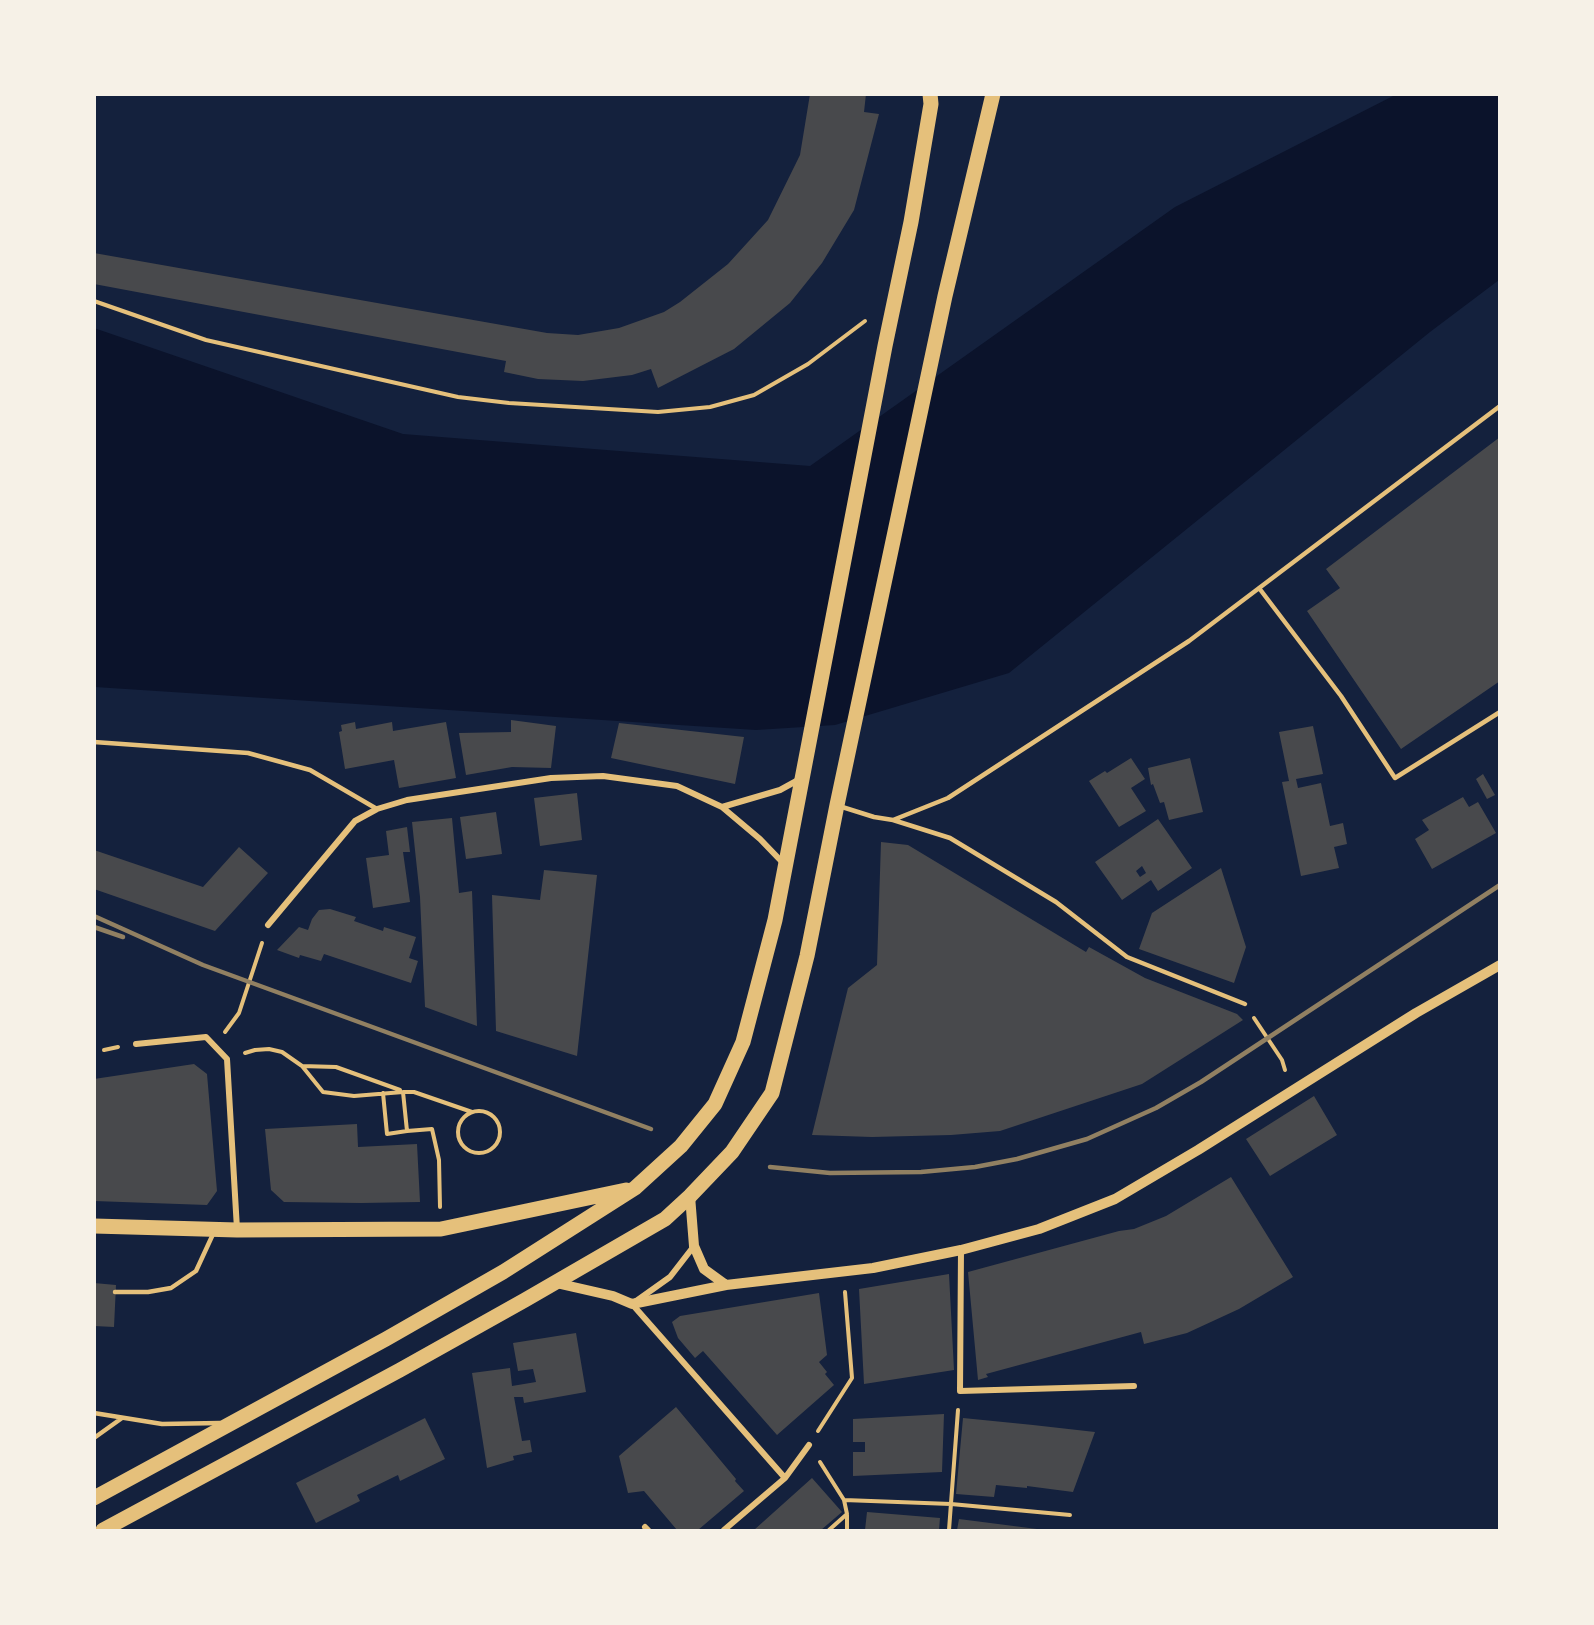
<!DOCTYPE html>
<style>
body{margin:0}
#map{position:relative;width:1594px;height:1625px;overflow:hidden;background:#14213d;font-family:Manrope,sans-serif}
canvas{display:block}
.frame{position:absolute;inset:0;border:96px solid #f6f1e7;pointer-events:none}
</style>
<div id="map">
<canvas width="1594" height="1625"></canvas>
<div class="frame"></div>
</div>
<script>
const ctx = document.querySelector('canvas').getContext('2d');
ctx.lineJoin = 'round';
function fill(path, color) { ctx.fillStyle = color; ctx.fill(path, 'evenodd'); }
const shape = rows => new Path2D(rows.map(r => 'M' + r).join(''));
function stroke(path, color, width, dash) { ctx.strokeStyle = color; ctx.lineWidth = width; ctx.lineCap = dash ? 'butt' : 'round'; ctx.setLineDash(dash || []); ctx.stroke(path); }
const water = shape([
 [1395,95,1499,95,1499,280,1430,332,1009,673,835,725,756,730,95,687,94,328,403,434,810,466,1175,207]
]);
const building = shape([
 [810,94,866,94,864,112,879,114,854,210,822,263,790,303,734,349,658,388,651,369,632,375,583,381,538,379,504,372,506,361,94,284,94,253,547,333,578,335,619,328,664,312,680,302,728,264,768,220,800,155],
 [1500,437,1500,681,1401,749,1307,611,1340,588,1326,569],
 [511,720,556,726,551,768,512,767,466,775,459,733,511,732],
 [355,722,356,729,392,722,393,731,446,722,456,778,399,788,394,760,345,769,339,732,342,731,341,725],
 [619,723,744,737,735,784,611,758],
 [1313,726,1323,774,1296,779,1298,788,1321,783,1330,826,1343,823,1347,844,1334,847,1339,868,1301,876,1282,782,1289,781,1279,732],
 [1131,758,1145,779,1131,788,1146,811,1119,827,1089,781,1105,771,1107,773],
 [1190,758,1203,812,1169,820,1164,802,1160,803,1153,784,1151,785,1148,768],
 [1483,774,1495,795,1487,799,1476,779],
 [577,793,582,840,540,846,534,798],
 [1463,797,1469,807,1478,802,1496,833,1432,869,1415,839,1429,830,1422,820],
 [496,812,502,854,466,859,460,817],
 [452,818,459,893,472,891,477,1026,425,1007,420,897,412,822],
 [1158,819,1192,868,1158,891,1151,880,1122,900,1095,862],
 [1142,866,1146,873,1140,877,1136,871],
 [407,827,410,852,403,852,410,902,373,908,366,858,389,855,386,831],
 [881,842,908,845,1086,952,1089,947,1145,978,1237,1014,1243,1020,1142,1084,1000,1131,951,1135,872,1137,812,1135,848,988,877,965],
 [239,847,268,873,215,931,94,889,94,850,203,887],
 [1221,868,1246,947,1234,983,1139,949,1152,913],
 [544,870,597,875,577,1056,496,1031,492,895,540,900],
 [330,909,356,917,354,921,383,931,384,927,416,937,409,958,418,961,411,983,324,954,321,961,300,955,299,958,277,950,299,927,308,930,312,919,319,910],
 [194,1064,207,1074,217,1191,207,1205,94,1201,94,1079],
 [1314,1096,1337,1135,1270,1176,1246,1139],
 [357,1124,358,1147,417,1144,420,1202,361,1203,284,1202,271,1190,265,1129],
 [1231,1177,1293,1277,1239,1309,1187,1333,1144,1344,1141,1332,986,1374,988,1377,978,1380,968,1272,1119,1231,1134,1229,1166,1216],
 [949,1274,954,1370,864,1384,859,1289],
 [94,1283,116,1285,114,1327,94,1326],
 [819,1293,827,1355,819,1362,827,1372,825,1374,834,1385,777,1435,703,1351,695,1358,678,1338,672,1322,680,1316],
 [576,1333,586,1392,524,1403,523,1397,514,1397,522,1441,530,1440,532,1452,513,1456,514,1460,487,1468,472,1373,510,1368,512,1386,536,1382,533,1369,518,1371,513,1343],
 [676,1407,736,1479,735,1481,744,1491,698,1530,677,1530,644,1491,628,1493,619,1456],
 [944,1414,942,1472,853,1476,853,1452,865,1452,865,1442,853,1442,853,1419],
 [425,1418,445,1459,400,1481,398,1475,357,1495,360,1501,316,1523,296,1483],
 [963,1418,1033,1425,1095,1432,1073,1492,1027,1486,1027,1488,996,1485,994,1497,956,1494],
 [812,1478,842,1512,821,1530,754,1530],
 [867,1512,940,1518,939,1530,865,1530],
 [959,1519,1037,1529,1037,1530,957,1530]
]);
const path = shape([
 [94,301,206,340,458,397,509,403,658,412,710,407,754,395,808,364,865,321],
 [1254,1018,1282,1060,1285,1070],
 [225,1032,239,1013,262,943],
 [104,1050,118,1047],
 [245,1053,255,1050,269,1049,282,1052,302,1066,323,1092,354,1096,403,1092],
 [302,1066,336,1067,400,1090],
 [383,1093,387,1134,407,1131],
 '458 1132a21 21 0 1 1 42 0a21 21 0 1 1-42 0Z',
 [440,1207,439,1160,432,1129,407,1131,403,1092,414,1092,472,1112],
 [818,1431,852,1378,845,1292],
 [820,1462,844,1500,847,1514,829,1530],
 [844,1500,951,1504,1070,1515],
 [847,1515,847,1530],
 [949,1530,958,1410]
]);
const service = shape([
 [1259,588,1341,696,1395,778,1500,712],
 [94,742,248,753,310,770,377,809],
 [839,806,874,817,893,820,948,798,1189,641,1500,406],
 [893,820,950,838,1056,902,1127,957,1245,1004],
 [115,1292,148,1292,171,1288,196,1271,214,1232],
 [94,1413,162,1424,220,1423],
 [94,1438,122,1418]
]);
const minor = shape([
 [722,807,780,790,800,779],
 [268,925,355,821,377,809,407,800,551,778,603,776,677,786,722,807,760,839,785,865],
 [136,1044,206,1037,227,1059,237,1229],
 [694,1246,670,1277,632,1304,785,1478,724,1530],
 [961,1250,960,1391,1134,1386],
 [785,1478,809,1445],
 [645,1527,648,1530]
]);
const tertiary = shape([
 [690,1196,694,1246,704,1269,726,1285],
 [556,1283,613,1296,632,1304,726,1285,873,1268,961,1250,1039,1229,1115,1199,1198,1150,1416,1013,1500,965]
]);
const primary = shape([
 [94,1226,237,1230,441,1229,626,1190],
 [94,1498,386,1339,503,1272,635,1188,681,1146,715,1104,743,1042,775,920,885,346,911,222,931,104,930,94],
 [103,1530,400,1370,525,1300,665,1219,690,1196,732,1152,772,1093,807,956,837,805,945,296,993,94]
]);
const rail = shape([
 [94,916,203,965,651,1129],
 [94,927,123,937],
 [770,1167,830,1173,921,1172,975,1167,1017,1159,1087,1139,1156,1108,1201,1082,1500,885]
]);
fill(water, '#0b132b');
fill(building, '#48494c');
stroke(path, '#e5c07b', 4);
stroke(service, '#e5c07b', 4.5);
stroke(minor, '#e5c07b', 6);
stroke(tertiary, '#e5c07b', 10);
stroke(primary, '#e5c07b', 15);
stroke(rail, '#918062', 4.5);
</script>
